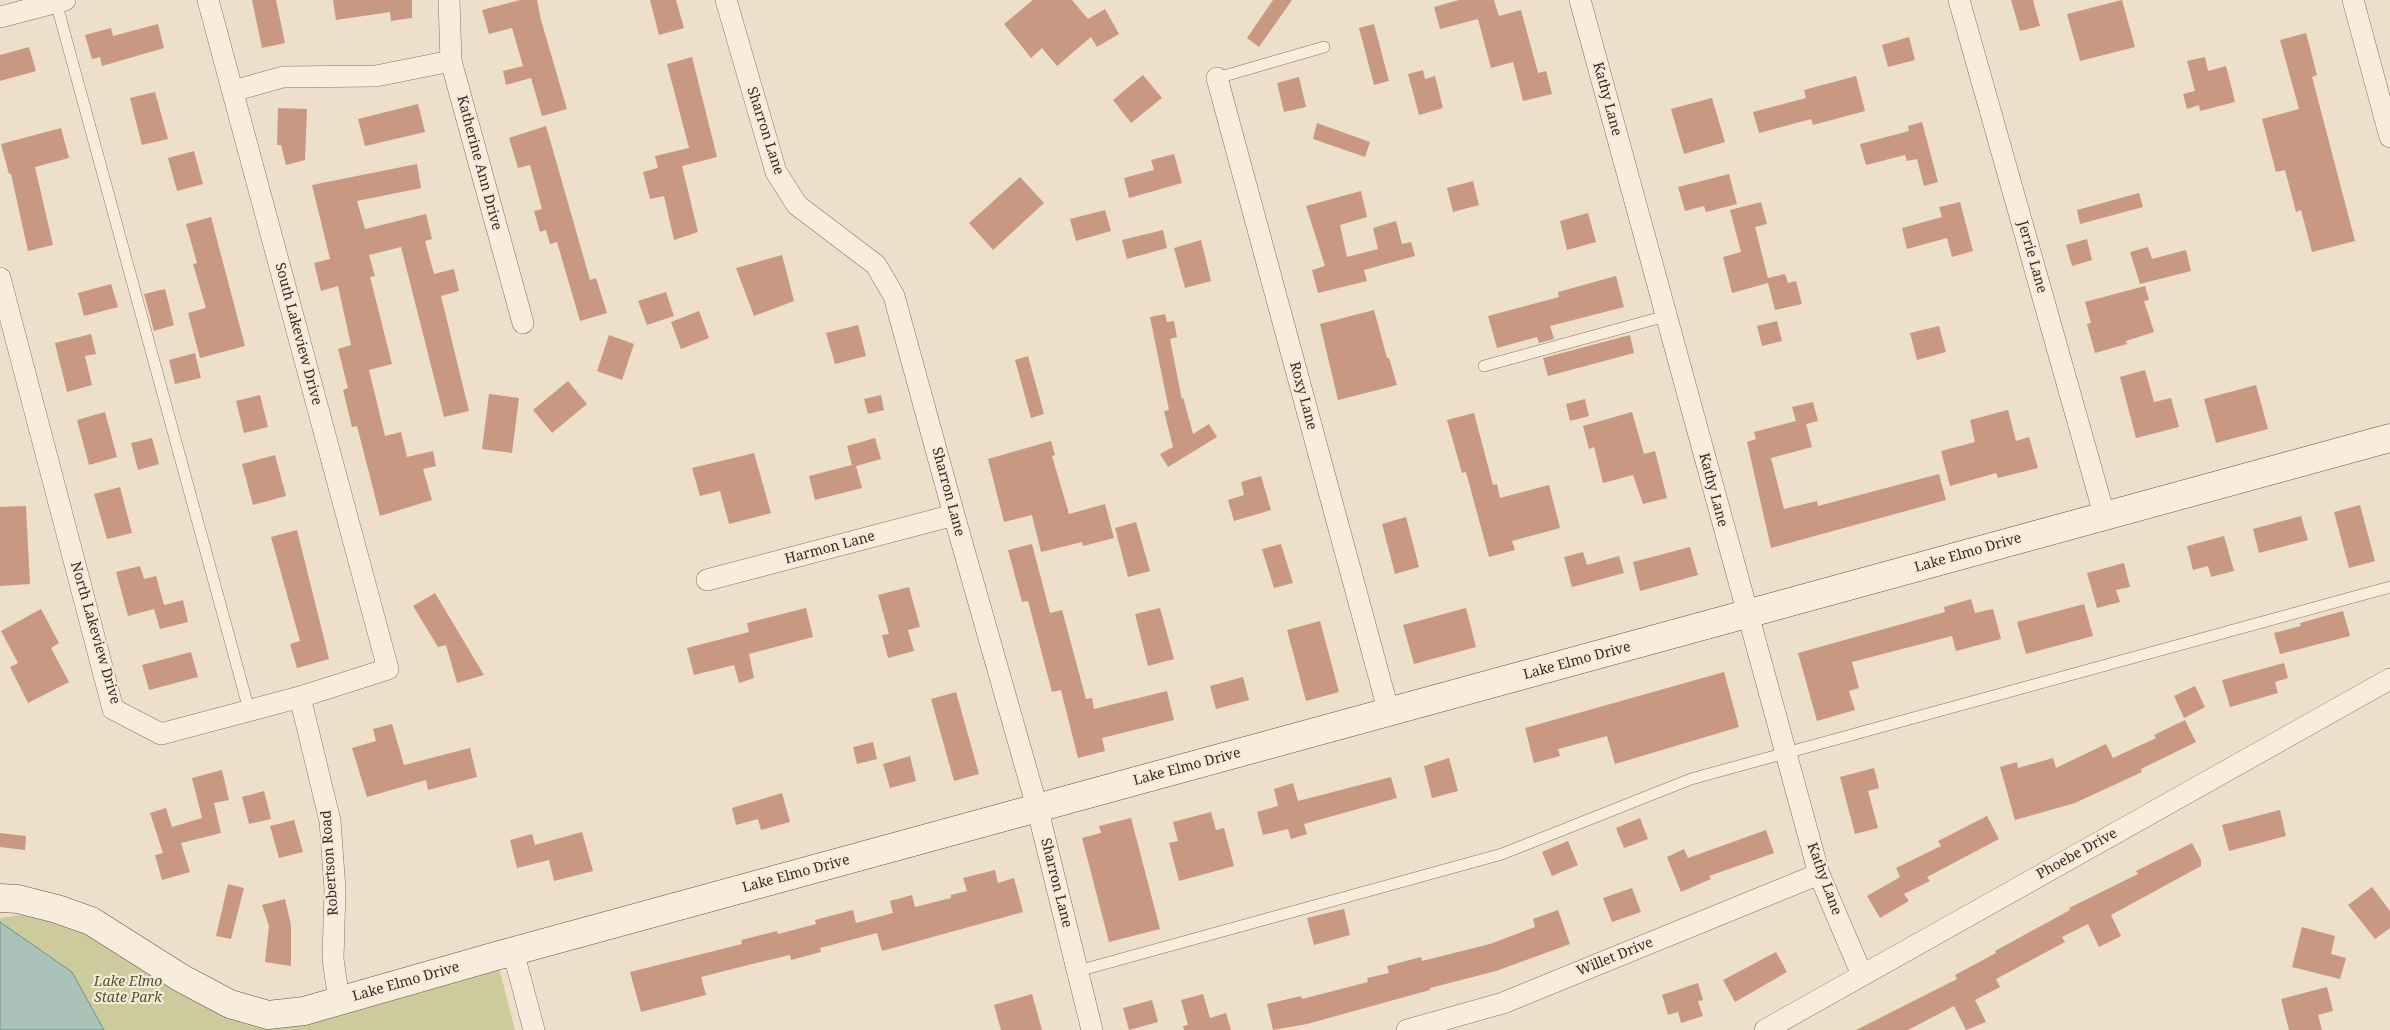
<!DOCTYPE html>
<style>
body{margin:0}
canvas{display:block;background:#eddfca}
</style>
<canvas width="2390" height="1030"></canvas>
<script>
const ctx = document.querySelector('canvas').getContext('2d');
ctx.lineJoin = 'round';
function fill(path, color) { ctx.fillStyle = color; ctx.fill(path, 'evenodd'); }
const shape = rows => new Path2D(rows.map(r => 'M' + r).join(''));
function stroke(path, color, width, dash) { ctx.strokeStyle = color; ctx.lineWidth = width; ctx.lineCap = dash ? 'butt' : 'round'; ctx.setLineDash(dash || []); ctx.stroke(path); }
function write(font, color, halo, rows, align = 'center') {
  ctx.font = font + ' "Noto Serif",serif'; ctx.lineWidth = 4.5; ctx.setLineDash([]); ctx.textBaseline = 'middle'; ctx.strokeStyle = halo; ctx.fillStyle = color; for (const [text, x, y, turn = 0] of rows) {
    ctx.save(); ctx.translate(x, y); ctx.rotate((+turn || 0) * Math.PI / 180); ctx.textAlign = isNaN(turn) ? turn : align; if (halo) ctx.strokeText(text, 0, 0); ctx.fillText(text, 0, 0); ctx.restore();
  }
}
const green = shape([
 [57,909,268,1015,496,956,515,1030,104,1030,72,972,0,922,0,918]
]);
const water = shape([
 [0,922,72,972,104,1030,0,1030,0,922]
]);
const building = shape([
 [252,0,276,0,285,43,262,48],
 [333,0,412,0,412,18,391,21,390,12,336,20],
 [520,0,537,0,541,20,567,109,542,116,531,78,506,85,503,71,523,66,512,28,489,34,482,10],
 [650,0,676,0,684,28,659,35],
 [1033,0,1072,0,1088,19,1105,9,1119,34,1097,47,1091,37,1057,66,1042,48,1031,58,1004,24],
 [1273,0,1292,0,1259,47,1247,38],
 [1459,0,1494,0,1499,16,1521,10,1538,73,1546,71,1552,94,1523,101,1513,62,1491,68,1478,19,1440,29,1434,7],
 [2011,0,2033,0,2040,26,2020,31],
 [2122,0,2135,47,2080,61,2067,14],
 [158,24,164,48,102,66,100,57,92,59,85,35,111,28,113,36],
 [1374,24,1389,81,1374,85,1359,28],
 [2306,33,2317,75,2312,77,2355,241,2312,252,2301,210,2296,212,2285,170,2276,172,2262,119,2299,109,2280,40],
 [1909,37,1915,60,1888,67,1882,45],
 [29,47,36,71,0,81,0,55],
 [692,57,717,157,682,166,698,232,674,240,664,196,650,199,643,172,658,168,655,156,689,148,667,64],
 [2205,57,2208,71,2226,66,2235,102,2200,111,2199,105,2187,109,2183,94,2195,91,2187,61],
 [1423,70,1425,79,1435,76,1443,108,1419,115,1408,74],
 [1143,75,1162,98,1131,123,1113,100],
 [1856,76,1865,111,1813,125,1811,119,1759,133,1753,112,1806,98,1804,90],
 [1299,77,1306,107,1284,112,1277,83],
 [155,92,168,139,142,145,130,98],
 [1712,98,1725,142,1684,154,1671,109],
 [418,104,425,132,365,146,358,119],
 [278,108,307,109,305,160,286,165,281,145,277,145],
 [1922,122,1938,182,1924,186,1917,159,1907,161,1905,155,1866,165,1860,144,1909,131,1908,126],
 [1317,123,1370,142,1365,157,1313,139],
 [546,126,590,280,596,278,607,313,580,321,557,242,550,244,546,230,540,232,534,211,542,209,530,165,518,168,509,138],
 [61,128,69,158,35,167,53,245,28,251,11,174,9,174,1,144],
 [194,151,203,184,177,191,168,158],
 [1174,154,1182,183,1129,198,1124,178,1154,170,1151,160],
 [417,164,421,188,357,201,365,229,426,214,432,239,425,241,434,274,454,269,459,291,441,296,469,411,444,417,401,247,369,255,375,276,370,277,392,364,369,370,385,436,401,432,407,457,433,451,436,466,423,469,432,500,380,516,357,426,352,427,343,390,348,388,338,349,351,345,338,286,321,291,314,263,330,259,312,185],
 [1729,174,1737,204,1706,212,1704,206,1685,211,1678,187],
 [1020,177,1044,203,993,250,969,223],
 [1473,181,1479,205,1453,212,1447,188],
 [1361,191,1367,217,1340,225,1347,257,1378,249,1373,228,1396,221,1402,244,1411,242,1415,256,1364,270,1367,281,1318,293,1312,270,1325,266,1306,206],
 [2139,193,2143,207,2080,224,2077,210],
 [1761,202,1767,224,1755,227,1768,278,1785,274,1788,283,1796,281,1802,304,1775,310,1768,283,1732,293,1723,257,1741,252,1730,210],
 [1960,202,1973,251,1952,257,1947,238,1907,249,1902,228,1942,217,1939,207],
 [1105,210,1111,231,1076,241,1070,219],
 [1588,213,1596,242,1567,250,1560,221],
 [211,217,245,346,200,358,188,313,206,308,193,264,197,263,186,224],
 [1163,230,1167,248,1127,259,1122,240],
 [2087,239,2092,260,2072,266,2066,245],
 [1201,240,1211,281,1185,288,1174,248],
 [2148,247,2152,259,2186,250,2191,271,2140,284,2130,252],
 [782,255,794,301,754,316,736,268],
 [1616,276,1624,307,1550,326,1554,339,1539,343,1537,337,1497,348,1488,316,1559,297,1558,292],
 [111,284,118,307,84,316,78,293],
 [2145,286,2149,300,2144,301,2154,332,2126,341,2127,344,2095,353,2087,324,2091,323,2085,302],
 [165,289,174,325,154,331,144,294],
 [666,292,674,316,647,325,638,301],
 [1374,310,1387,358,1389,358,1397,385,1338,400,1320,324],
 [699,311,709,338,681,349,671,322],
 [1165,314,1167,322,1174,321,1177,337,1170,339,1182,400,1183,397,1193,434,1209,424,1217,437,1168,467,1160,454,1173,447,1164,411,1169,410,1150,317],
 [1777,321,1782,341,1762,346,1757,326],
 [858,325,866,356,835,364,826,333],
 [1939,326,1946,352,1917,360,1910,333],
 [91,334,96,354,85,356,92,385,67,392,55,343],
 [609,335,634,344,622,380,597,371],
 [1630,335,1634,353,1548,376,1543,358],
 [195,353,201,378,175,384,169,360],
 [1028,356,1044,414,1031,418,1015,360],
 [2145,370,2154,402,2171,398,2179,427,2136,438,2120,377],
 [568,381,587,404,552,433,533,410],
 [2256,385,2268,429,2216,443,2204,399],
 [489,394,519,398,512,453,482,449],
 [260,395,268,427,244,433,236,401],
 [881,395,884,410,868,414,864,399],
 [1585,399,1589,416,1570,421,1566,404],
 [1813,402,1818,421,1806,424,1812,447,1771,458,1784,509,1817,501,1818,506,1939,474,1946,500,1771,548,1747,442,1756,439,1754,432,1796,421,1792,407],
 [2008,410,2016,441,2029,437,2038,468,1998,478,1996,473,1950,486,1941,451,1975,442,1970,420],
 [105,412,117,457,89,465,77,420],
 [1632,412,1644,454,1655,451,1667,498,1643,504,1633,475,1603,483,1594,447,1589,449,1583,426],
 [1474,413,1493,485,1497,484,1500,498,1549,485,1560,528,1512,541,1515,550,1489,557,1466,472,1462,473,1447,420],
 [152,438,159,464,138,470,131,443],
 [875,438,881,459,856,466,862,488,815,500,809,476,852,465,847,446],
 [1051,441,1055,455,1052,456,1069,514,1105,504,1114,538,1083,546,1082,542,1041,552,1032,515,1004,522,988,459],
 [754,453,771,513,729,524,720,491,700,496,692,468],
 [275,455,286,496,253,505,242,464],
 [1261,476,1271,510,1234,521,1228,500,1244,495,1241,482],
 [120,487,132,533,107,539,94,494],
 [2360,505,2375,561,2349,568,2334,512],
 [26,506,30,584,0,586,0,507],
 [2301,516,2308,540,2259,553,2253,529],
 [1406,517,1419,567,1395,574,1382,524],
 [1136,522,1150,571,1128,577,1115,528],
 [297,530,329,659,297,668,290,644,300,641,271,537],
 [2224,536,2234,571,2211,577,2208,566,2193,570,2187,546],
 [1032,544,1050,613,1062,610,1086,699,1092,698,1094,709,1167,691,1174,720,1102,738,1105,751,1078,758,1061,690,1052,692,1028,601,1022,602,1008,550],
 [1281,544,1293,583,1274,588,1262,549],
 [1690,547,1698,575,1640,591,1633,562],
 [1583,552,1587,565,1619,556,1624,573,1572,587,1564,557],
 [2124,563,2130,587,2116,590,2120,602,2097,608,2087,573],
 [140,566,144,579,156,576,164,605,183,600,188,622,160,629,154,609,128,616,116,572],
 [909,587,920,627,908,630,914,651,888,658,882,635,889,634,878,595],
 [435,593,484,675,457,683,446,645,438,647,413,606],
 [1971,599,1975,613,1993,609,2001,639,1956,651,1952,636,1852,662,1859,688,1849,691,1855,710,1817,721,1798,653,1945,612,1944,607],
 [2084,604,2093,636,2026,654,2017,622],
 [806,608,813,637,749,654,754,678,739,683,734,665,694,675,687,648,749,632,747,623],
 [1160,608,1174,659,1148,666,1135,614],
 [1466,608,1476,647,1414,664,1403,625],
 [41,609,59,643,51,648,69,682,28,703,10,667,18,663,1,631],
 [2343,611,2350,636,2280,654,2274,633,2301,626,2300,623],
 [1320,621,1339,692,1306,701,1287,630],
 [191,652,198,677,149,690,142,665],
 [2284,663,2288,678,2275,682,2278,693,2230,707,2222,680],
 [1724,672,1739,727,1615,764,1607,736,1558,749,1560,756,1534,763,1525,728],
 [1243,677,1249,700,1216,709,1210,686],
 [2195,686,2205,707,2184,718,2174,696],
 [956,692,979,774,954,781,931,699],
 [2185,720,2196,742,2141,769,2142,772,2075,803,2015,820,2000,767,2017,762,2018,768,2053,758,2056,768,2106,744,2113,758,2156,738,2154,735],
 [392,724,404,765,470,748,477,777,428,790,426,780,367,797,352,748,376,741,373,729],
 [873,742,877,759,857,764,853,747],
 [910,756,916,781,890,788,883,764],
 [1449,758,1458,791,1432,798,1424,766],
 [1874,768,1879,788,1868,791,1878,828,1855,834,1840,777],
 [222,770,229,800,214,803,221,833,181,843,190,872,162,880,155,855,163,853,150,813,166,808,172,827,202,818,192,778],
 [1391,777,1397,798,1304,824,1307,834,1291,839,1288,829,1263,835,1257,812,1278,806,1274,789,1293,783,1298,801],
 [264,791,271,819,249,824,242,797],
 [782,793,790,822,761,830,758,819,736,825,732,808],
 [2280,810,2286,836,2229,851,2222,825],
 [1211,812,1216,830,1224,828,1234,866,1179,881,1169,843,1178,841,1173,822],
 [1987,816,1999,839,1927,877,1930,881,1904,894,1909,901,1880,918,1867,896,1900,877,1896,868,1941,846,1938,841],
 [1131,818,1160,929,1109,942,1082,838,1101,833,1099,826],
 [1640,818,1648,839,1624,848,1616,828],
 [294,820,303,852,279,858,270,826],
 [1766,830,1774,853,1709,876,1711,879,1681,892,1667,857,1684,849,1688,858],
 [582,832,593,871,554,881,549,860,517,868,510,840,532,834,535,845],
 [0,833,26,836,25,850,0,847],
 [1568,841,1578,865,1552,876,1542,852],
 [2192,843,2201,860,2201,866,2111,915,2121,936,2099,947,2088,924,2062,937,2065,942,1996,979,2000,987,1975,1000,1986,1022,1966,1030,1954,1006,1908,1030,1856,1030,1957,979,1955,975,1996,953,1995,951,2070,910,2069,908,2138,874,2136,871],
 [995,870,998,883,1014,878,1023,912,882,951,877,933,820,948,821,952,791,960,790,955,748,965,701,977,706,995,641,1012,630,972,742,944,741,940,777,931,778,934,816,924,815,920,853,910,856,923,893,913,890,901,912,895,915,907,951,898,951,895,967,891,963,878],
 [228,884,244,888,231,939,216,936],
 [2372,887,2390,911,2390,928,2375,939,2348,905],
 [1632,888,1641,912,1612,922,1603,898],
 [285,899,291,925,291,966,265,962,269,926,262,905],
 [1344,909,1350,935,1314,945,1307,918],
 [1558,910,1570,944,1496,971,1430,988,1430,990,1307,1024,1273,1030,1267,1004,1301,996,1302,999,1368,982,1367,978,1389,973,1387,966,1421,957,1422,961,1490,944,1535,927,1533,919],
 [2302,927,2335,936,2331,954,2346,958,2340,979,2292,967],
 [1776,952,1787,972,1735,1002,1723,980],
 [1698,983,1703,1000,1698,1001,1703,1016,1681,1023,1678,1012,1668,1015,1662,995],
 [2327,987,2333,1011,2318,1015,2322,1030,2289,1030,2281,999],
 [1032,994,1042,1030,1001,1030,994,1005],
 [1203,994,1210,1018,1226,1013,1231,1030,1184,1030,1183,1026,1188,1025,1181,1000],
 [1152,1000,1158,1022,1129,1030,1123,1008]
]);
const lane = shape([
 [56,2,249,710],
 [1217,78,1324,47],
 [1484,366,1666,316],
 [1078,971,1502,854,1691,779,2390,587]
]);
const street = shape([
 [449,0,451,61,523,323],
 [726,0,776,172,797,205,876,265,894,296,954,515,1037,807,1092,1030],
 [1580,0,1819,874,1862,975],
 [1959,0,2104,514],
 [2353,0,2390,137],
 [0,17,65,0],
 [1217,78,1389,713],
 [233,91,283,77,376,76,451,61],
 [0,278,113,709,161,734,300,697,388,669,208,0],
 [707,580,954,515],
 [300,697,330,821,335,889,333,959,339,1001],
 [513,951,534,1030],
 [1407,1030,1503,1003,1819,874],
 [1765,1030,2390,679]
]);
const secondary = shape([
 [0,898,18,899,57,909,91,921,181,978,230,1004,268,1015,304,1011,496,956,2390,438]
]);
const streetNames = [
 ["Kathy Lane",1607,99,75],
 ["Sharron Lane",765,131,72],
 ["Katherine Ann Drive",479,163,75],
 ["Jerrie Lane",2032,257,74],
 ["South Lakeview Drive",298,334,75],
 ["Roxy Lane",1303,396,75],
 ["Kathy Lane",1713,490,75],
 ["Sharron Lane",948,492,75],
 ["Harmon Lane",830,548,-15],
 ["Lake Elmo Drive",1968,553,-16],
 ["North Lakeview Drive",95,633,74],
 ["Lake Elmo Drive",1577,661,-15],
 ["Lake Elmo Drive",1187,767,-15],
 ["Phoebe Drive",2077,854,-29],
 ["Robertson Road",330,863,-94],
 ["Lake Elmo Drive",796,874,-15],
 ["Kathy Lane",1824,879,70],
 ["Sharron Lane",1056,883,76],
 ["Willet Drive",1615,957,-22],
 ["Lake Elmo Drive",406,982,-16]
];
const parkNames = [
 ["Lake Elmo",128,982],
 ["State Park",128,998]
];
fill(green, '#cbcb9e');
fill(water, '#aac2b8');
stroke(water, '#719085', 1);
fill(building, '#c99882');
stroke(lane, '#89715f', 12);
stroke(street, '#89715f', 22);
stroke(secondary, '#6b5242', 29);
stroke(lane, '#f8eddd', 11);
stroke(street, '#f8eddd', 21);
stroke(secondary, '#f8eddd', 28);
write('14px', '#3a2b22', '#f5eada', streetNames);
write('italic 14px', '#4f5629', '#f5eada', parkNames);
</script>
